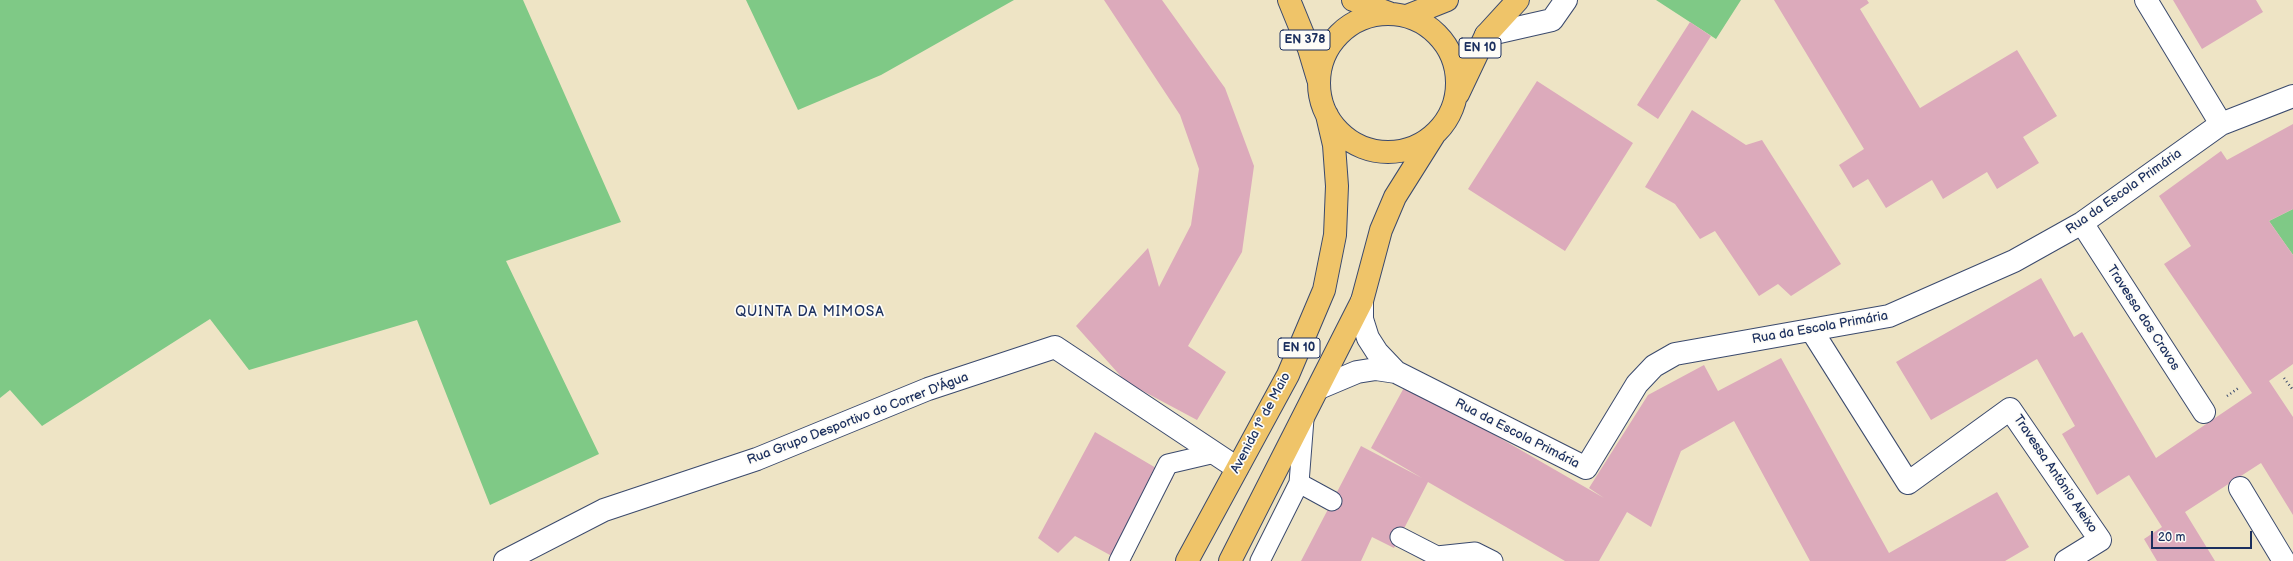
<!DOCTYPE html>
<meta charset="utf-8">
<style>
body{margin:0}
#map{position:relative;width:2293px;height:561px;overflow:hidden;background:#eee4c5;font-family:"Balsamiq Sans",sans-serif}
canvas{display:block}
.scale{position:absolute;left:2151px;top:531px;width:101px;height:18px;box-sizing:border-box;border:2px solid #1b2f5e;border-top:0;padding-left:5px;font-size:12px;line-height:14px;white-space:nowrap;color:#1b2f5e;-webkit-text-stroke:3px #fdfcf7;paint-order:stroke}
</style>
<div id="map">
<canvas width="2293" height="561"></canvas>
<div class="scale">20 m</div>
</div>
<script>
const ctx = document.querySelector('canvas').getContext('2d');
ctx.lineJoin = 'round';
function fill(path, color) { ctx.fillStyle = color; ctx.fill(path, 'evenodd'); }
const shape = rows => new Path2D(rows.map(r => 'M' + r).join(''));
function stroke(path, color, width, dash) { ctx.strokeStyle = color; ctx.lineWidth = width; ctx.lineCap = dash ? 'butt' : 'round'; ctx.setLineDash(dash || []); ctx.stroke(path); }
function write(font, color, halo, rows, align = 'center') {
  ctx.font = font + ' "Balsamiq Sans",sans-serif'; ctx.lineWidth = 3.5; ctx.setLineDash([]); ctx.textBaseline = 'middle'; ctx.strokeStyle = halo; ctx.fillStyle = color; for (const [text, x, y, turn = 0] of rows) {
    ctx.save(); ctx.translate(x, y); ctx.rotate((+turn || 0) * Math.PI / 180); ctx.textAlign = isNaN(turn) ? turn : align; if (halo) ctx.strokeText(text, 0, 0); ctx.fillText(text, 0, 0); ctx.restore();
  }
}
const green = shape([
 [0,0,523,0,621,222,506,261,599,454,490,505,417,320,249,370,210,319,42,426,10,390,0,398],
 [746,0,1014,0,881,75,798,110],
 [1656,0,1741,0,1716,39],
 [2293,209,2293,255,2269,221]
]);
const building = shape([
 [1104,0,1162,0,1225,88,1254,166,1242,252,1188,346,1226,372,1197,420,1126,382,1076,326,1148,248,1159,287,1191,225,1199,169,1180,115],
 [1774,0,1867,0,1869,3,1860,9,1920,108,2017,50,2057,116,2023,137,2039,163,1997,189,1987,172,1943,199,1932,180,1886,208,1868,179,1853,188,1839,165,1864,149],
 [2173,0,2256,0,2263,12,2202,49],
 [1690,22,1711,36,1658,119,1637,105],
 [1537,81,1633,143,1565,251,1468,189],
 [1692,110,1746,145,1762,140,1841,264,1791,296,1778,284,1759,296,1715,231,1700,239,1675,204,1645,187],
 [2293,124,2293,209,2269,221,2293,255,2293,364,2269,381,2293,417,2293,515,2261,463,2185,512,2215,561,2157,561,2144,539,2162,527,2129,475,2097,495,2062,434,2075,426,2037,359,1931,420,1896,362,2041,278,2074,337,2082,332,2156,458,2252,393,2164,264,2191,246,2159,196,2221,151,2227,160],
 [1781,358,1889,553,1997,492,2029,547,2005,561,1810,561,1734,421,1681,451,1651,527,1627,512,1599,561,1565,561,1428,482,1394,548,1372,537,1361,561,1301,561,1361,446,1422,478,1371,448,1406,384,1604,498,1589,488,1648,395,1704,365,1718,391],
 [1095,432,1173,478,1125,561,1121,561,1075,536,1058,553,1038,538]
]);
const path = shape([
 [2284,378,2293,390],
 [2227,396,2240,387]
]);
const lane = shape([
 [1299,483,1332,501],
 [1400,537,1437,556,1475,552,1493,561],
 [1119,561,1168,464,1215,453],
 [1260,561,1299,483,1304,419]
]);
const street = shape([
 [2146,0,2221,124],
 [1486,35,1552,20,1566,0],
 [2082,223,2204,412],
 [1362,301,1362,319,1368,338,1377,352,1396,372],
 [1812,331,1908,483,2010,409,2100,540,2066,561],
 [1319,388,1357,372,1376,369,1396,372,1586,468,1637,384,1654,366,1675,354,1889,316,2014,261,2082,223,2221,124,2293,96],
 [2240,488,2284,561],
 [505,561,604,510,757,459,928,389,1055,347,1237,468]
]);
const primary = shape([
 [1289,0,1309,49,1318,79],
 [1353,0,1389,13],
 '1319 83a69 69 0 1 1 138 0a69 69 0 1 1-138 0Z',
 [1407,16,1447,0],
 [1458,94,1486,35,1518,0],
 [1187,561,1288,375,1324,290,1335,235,1337,186,1334,145,1327,115],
 [1230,561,1362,301,1381,230,1395,197,1434,135]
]);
const shields = [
 [1305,40,50],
 [1480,48,42],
 [1299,348,42]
];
const shieldNames = [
 ["EN 378",1305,40],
 ["EN 10",1480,48],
 ["EN 10",1299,348]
];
const streetNames = [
 ["Rua da Escola Primária",2124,192,-35],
 ["Travessa dos Cravos",2143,318,57],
 ["Rua da Escola Primária",1820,328,-10],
 ["Rua Grupo Desportivo do Correr D'Água",858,419,-21],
 ["Avenida 1º de Maio",1261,423,-62],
 ["Rua da Escola Primária",1517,434,27],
 ["Travessa António Aleixo",2055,474,56]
];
const neighbourhoodNames = [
 ["QUINTA DA MIMOSA",810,312]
];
fill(green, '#7fc986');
fill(building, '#dcaabb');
stroke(lane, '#3b4a6d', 21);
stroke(street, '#3b4a6d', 24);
stroke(primary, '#3b4a6d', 24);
stroke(path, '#3b4a6d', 2.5, [1, 3]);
stroke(lane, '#fff', 19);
stroke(street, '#fff', 22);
stroke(primary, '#efc469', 22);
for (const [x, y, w] of shields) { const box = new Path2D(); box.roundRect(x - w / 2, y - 10, w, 20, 3); ctx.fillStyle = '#fdfcf7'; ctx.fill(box); stroke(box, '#1b2f5e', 1); }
write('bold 12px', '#1b2f5e', null, shieldNames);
write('13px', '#1b2f5e', '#fdfcf7', streetNames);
ctx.letterSpacing = '1px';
write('14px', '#1b2f5e', '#fdfcf7', neighbourhoodNames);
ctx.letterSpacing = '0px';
</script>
